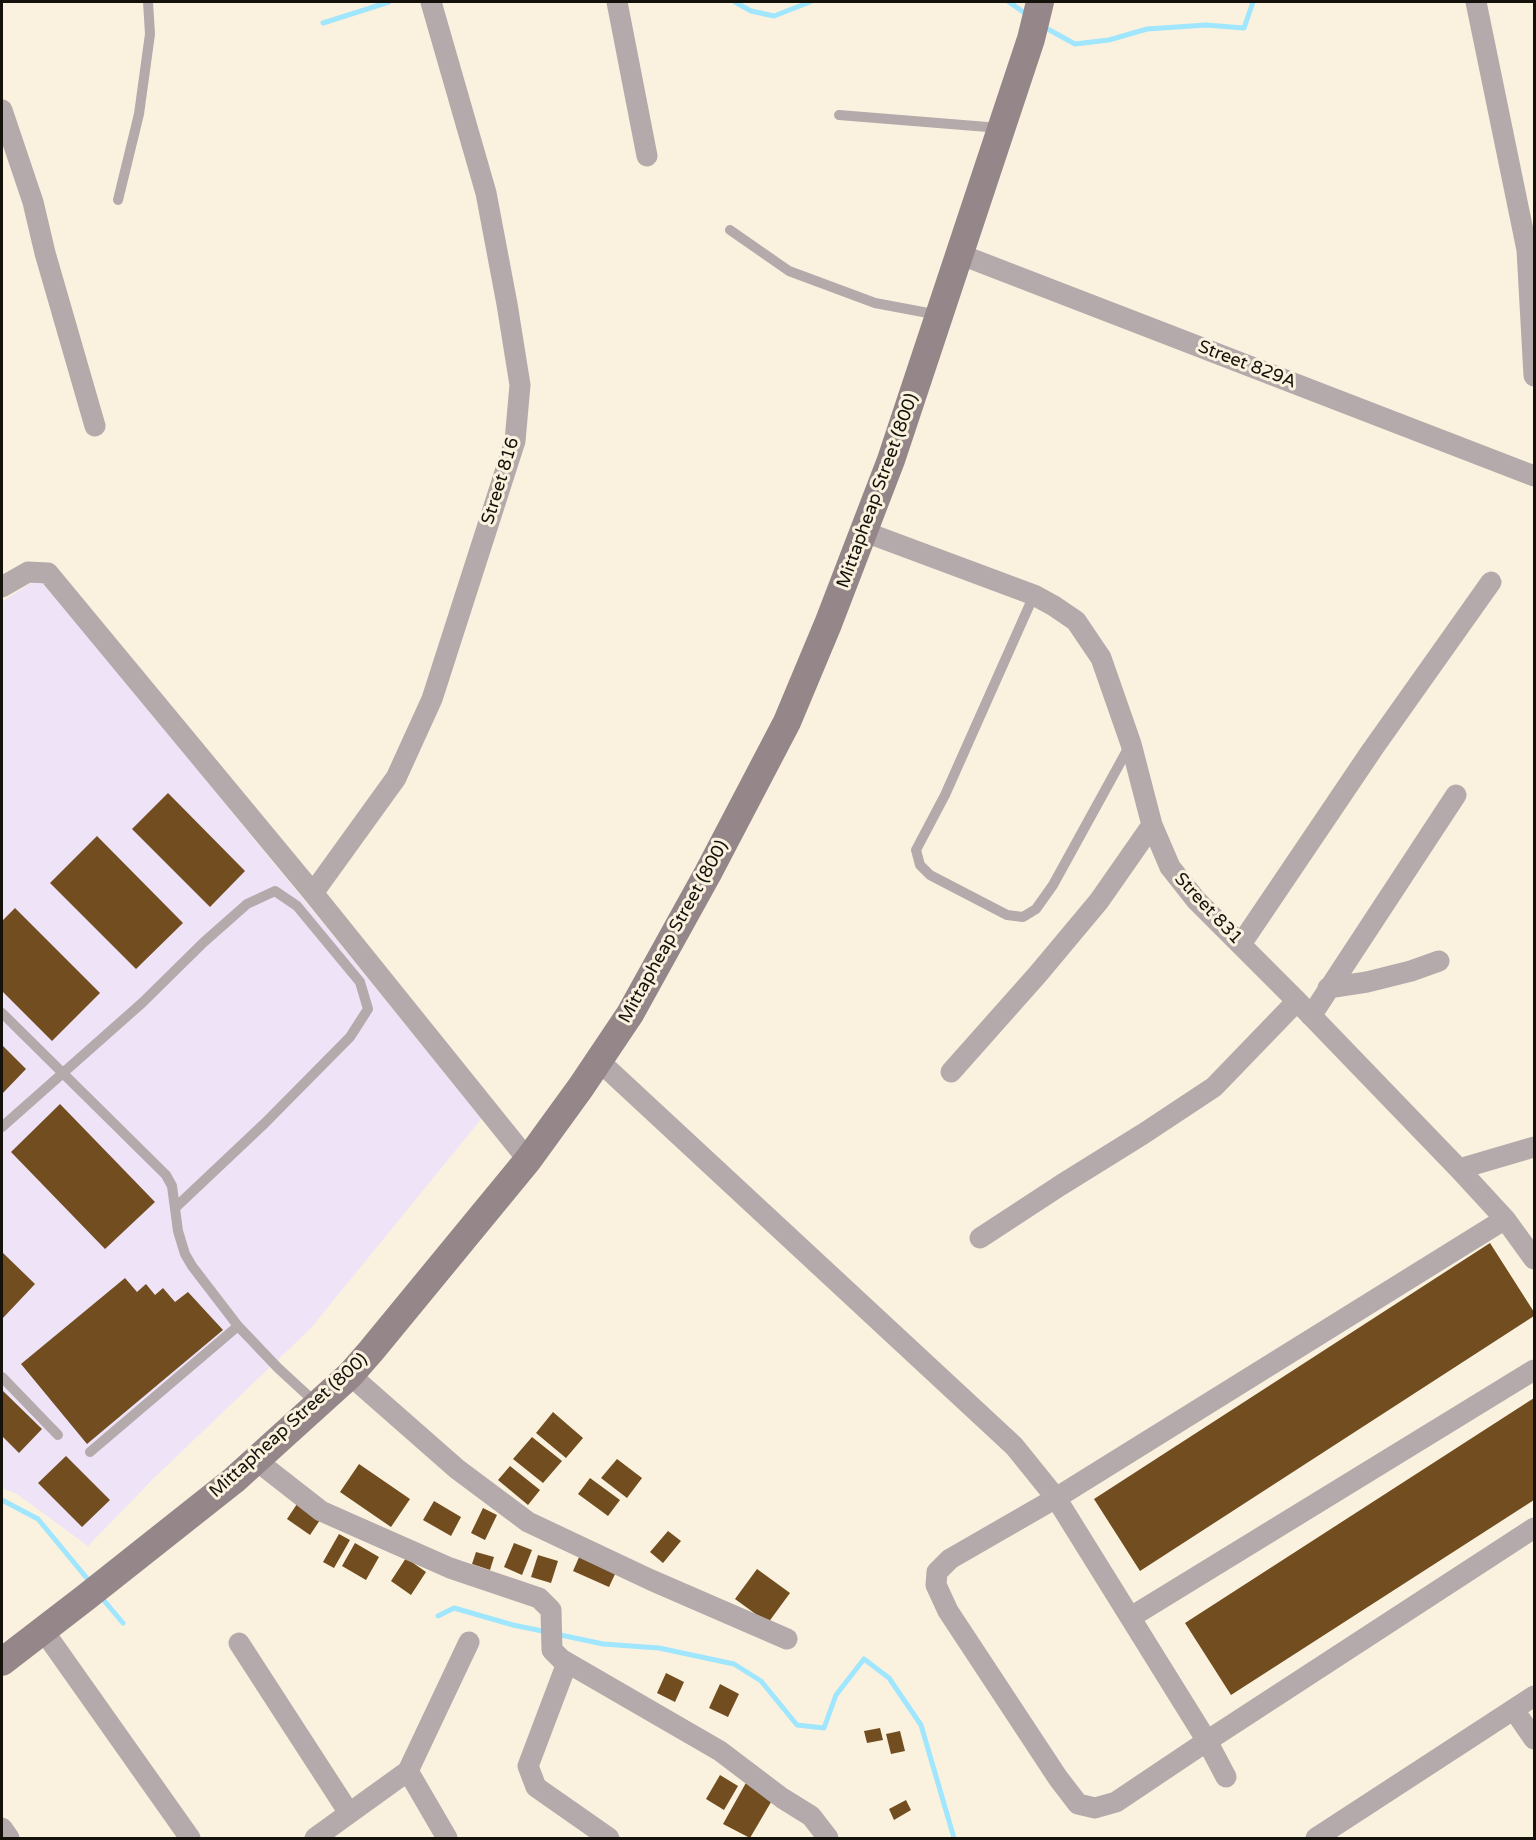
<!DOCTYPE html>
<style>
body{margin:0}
#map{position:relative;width:1536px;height:1840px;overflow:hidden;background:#faf2de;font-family:"Varela Round",sans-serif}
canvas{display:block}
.frame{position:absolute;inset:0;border:3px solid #14120b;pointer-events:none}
</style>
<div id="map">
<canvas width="1536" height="1840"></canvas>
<div class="frame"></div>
</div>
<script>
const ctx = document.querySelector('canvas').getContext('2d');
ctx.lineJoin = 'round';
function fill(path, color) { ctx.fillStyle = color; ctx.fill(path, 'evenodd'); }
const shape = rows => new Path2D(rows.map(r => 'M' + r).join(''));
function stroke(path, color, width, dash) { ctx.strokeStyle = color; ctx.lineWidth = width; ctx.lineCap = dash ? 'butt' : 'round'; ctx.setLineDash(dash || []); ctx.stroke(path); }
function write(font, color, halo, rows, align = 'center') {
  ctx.font = font + ' "Varela Round",sans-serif'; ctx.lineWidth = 6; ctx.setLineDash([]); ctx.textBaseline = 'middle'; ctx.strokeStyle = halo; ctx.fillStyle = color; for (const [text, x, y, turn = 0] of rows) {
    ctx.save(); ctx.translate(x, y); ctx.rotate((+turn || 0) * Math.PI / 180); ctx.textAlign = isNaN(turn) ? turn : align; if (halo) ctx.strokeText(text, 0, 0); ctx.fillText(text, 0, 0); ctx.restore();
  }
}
const education = shape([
 [40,577,482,1118,311,1328,154,1478,88,1546,17,1494,2,1488,2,602]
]);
const stream = shape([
 [735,2,751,11,774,16,810,2],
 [1009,2,1029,16],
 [323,23,389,2],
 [1044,27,1075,44,1109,40,1147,29,1206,25,1244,28,1253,2],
 [2,1500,38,1519,90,1582],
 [101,1597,123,1623],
 [438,1616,454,1608,513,1625,547,1632],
 [556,1634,603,1644,659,1648,734,1664,761,1681,797,1725,824,1728,836,1695,864,1659,889,1678,921,1725,954,1838]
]);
const building = shape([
 [168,793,245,871,210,907,132,829],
 [97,836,183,923,136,969,50,883],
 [15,908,100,993,52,1041,2,991,2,921],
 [2,1045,26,1069,2,1094],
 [60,1104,155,1202,105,1249,11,1152],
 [1490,1243,1534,1312,1534,1316,1140,1571,1094,1499],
 [2,1252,35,1284,2,1319],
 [125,1278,137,1292,146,1284,155,1295,163,1288,175,1302,188,1292,223,1330,87,1444,21,1364],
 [2,1390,42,1429,19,1453,2,1436],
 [1534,1398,1534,1500,1231,1695,1185,1623],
 [553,1412,583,1438,566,1458,536,1433],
 [532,1437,562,1461,543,1483,513,1459],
 [66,1456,110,1500,82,1527,38,1483],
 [617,1459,642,1478,627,1498,601,1478],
 [359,1464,410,1499,391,1527,340,1492],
 [510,1466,540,1490,528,1505,498,1480],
 [590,1478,620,1500,608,1516,578,1494],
 [299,1501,322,1517,310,1535,287,1519],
 [434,1501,461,1517,451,1536,423,1520],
 [483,1508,497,1515,485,1540,471,1533],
 [668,1531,681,1541,663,1563,650,1552],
 [339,1534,350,1540,334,1568,323,1562],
 [355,1543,379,1557,366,1580,342,1566],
 [514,1543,532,1550,522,1575,504,1567],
 [476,1552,494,1557,490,1570,472,1564],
 [538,1555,558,1561,551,1583,531,1577],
 [580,1555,616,1572,609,1587,573,1571],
 [406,1558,426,1572,411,1595,391,1581],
 [757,1569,790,1593,768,1623,735,1599],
 [666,1673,684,1682,675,1702,657,1693],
 [720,1684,739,1694,728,1717,709,1708],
 [880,1728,883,1740,867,1743,864,1731],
 [900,1731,905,1751,891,1754,886,1734],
 [720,1775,738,1786,724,1810,706,1799],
 [747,1781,774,1797,750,1838,723,1824],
 [906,1800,911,1810,894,1820,889,1809]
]);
const service = shape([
 [839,115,1000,128],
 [118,200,139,114,150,34,148,2],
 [730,230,789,271,875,303,939,315],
 [1034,595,945,795,916,850,920,865,930,875,1007,915,1023,917,1036,909,1053,885,1130,745],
 [2,1013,166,1175,172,1186,178,1231,185,1254,192,1266,238,1326,278,1368,316,1403],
 [2,1127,142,1003,204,942,247,904,275,891,297,906,360,982,368,1009,350,1037,265,1123,176,1207],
 [2,1377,58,1435],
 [90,1452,238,1326]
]);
const minor = shape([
 [617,2,647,156],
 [1476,2,1527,250,1534,376],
 [2,110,33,202,45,253,95,426],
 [959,254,1534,476],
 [865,532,1034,595,1054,606,1076,621,1101,658,1131,744,1152,825,1170,867,1196,900,1297,1001,1459,1169,1505,1219,1534,1259],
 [2,587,28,572,48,573,313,893,528,1160],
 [313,893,396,778,432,699,515,441,520,385,507,304,486,193,431,2],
 [1241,944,1372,750,1491,582],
 [1328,988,1367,982,1411,971,1439,961],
 [1311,1016,1456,795],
 [598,1060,1014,1446,1056,1498,1207,1741,1226,1777],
 [951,1072,1038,974,1099,901,1152,825],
 [1459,1169,1534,1147],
 [1505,1219,1056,1498,950,1559,937,1572,936,1585,948,1611,1058,1778,1078,1804,1095,1808,1116,1802,1207,1741,1534,1528],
 [980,1238,1061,1185,1143,1134,1214,1087,1297,1001],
 [350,1375,457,1469,528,1522,651,1580,787,1639],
 [257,1461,321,1511,450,1568,539,1598,551,1610,552,1650,561,1659,720,1751,782,1798,811,1816,828,1838],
 [1131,1617,1534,1370],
 [43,1630,190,1838],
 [239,1643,349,1813],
 [567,1663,528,1766,536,1787,609,1838],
 [1514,1710,1534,1739],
 [408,1771,447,1838],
 [2,1828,9,1838],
 [315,1838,408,1771,469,1642],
 [1316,1838,1534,1696]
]);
const secondary = shape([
 [2,1662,85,1598,234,1480,350,1375,371,1351,528,1160,581,1087,630,1014,708,873,787,722,828,624,891,460,1031,39,1040,2]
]);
const streetNames = [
 ["Street 829A",1247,365,21],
 ["Street 816",501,481,-73],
 ["Mittapheap Street (800)",878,491,-70],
 ["Street 831",1208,909,47],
 ["Mittapheap Street (800)",674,932,-61],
 ["Mittapheap Street (800)",289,1426,-42]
];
fill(education, '#efe3f7');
stroke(stream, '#9fe6fe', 5);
fill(building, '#714d20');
stroke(service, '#b4aaab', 10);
stroke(minor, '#b4aaab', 21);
stroke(secondary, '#958689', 28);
write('18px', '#14120b', '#faf2de', streetNames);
</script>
